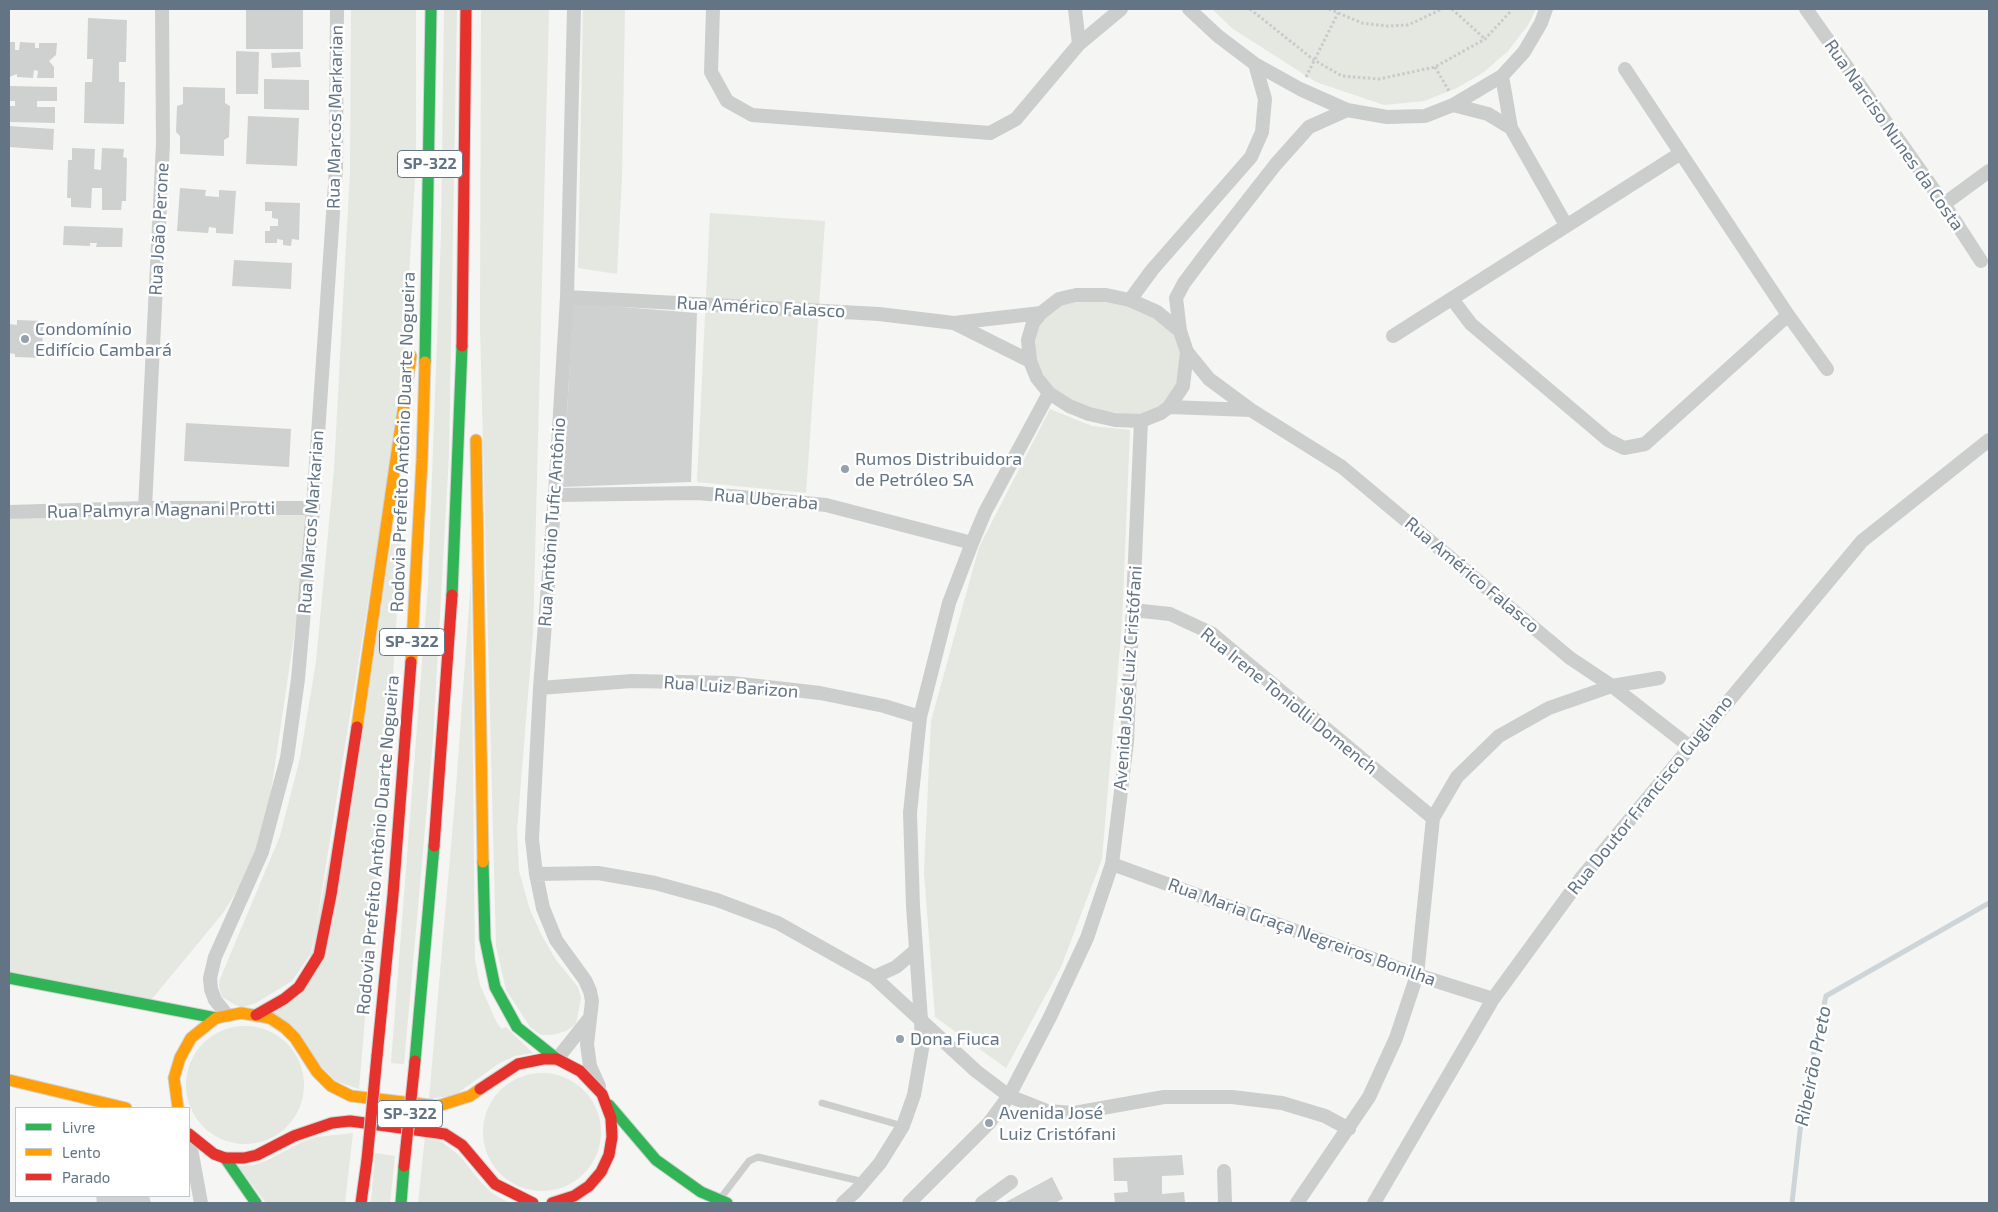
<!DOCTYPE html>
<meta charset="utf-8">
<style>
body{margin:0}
#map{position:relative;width:1998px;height:1212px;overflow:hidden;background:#f5f5f3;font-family:"Exo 2",sans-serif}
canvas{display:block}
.frame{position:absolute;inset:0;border:10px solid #637485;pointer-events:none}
.legend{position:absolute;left:15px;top:1107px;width:175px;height:90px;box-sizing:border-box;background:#fff;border:1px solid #c1c7ce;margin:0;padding:6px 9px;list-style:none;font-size:15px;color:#637485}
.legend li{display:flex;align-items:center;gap:10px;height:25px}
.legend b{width:25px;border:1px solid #c1c7ce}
</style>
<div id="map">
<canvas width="1998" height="1212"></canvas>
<div class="frame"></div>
<ul class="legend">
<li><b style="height:6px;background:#30b455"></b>Livre</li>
<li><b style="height:6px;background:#ff9f0a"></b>Lento</li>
<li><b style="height:6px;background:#e5322d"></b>Parado</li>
</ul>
</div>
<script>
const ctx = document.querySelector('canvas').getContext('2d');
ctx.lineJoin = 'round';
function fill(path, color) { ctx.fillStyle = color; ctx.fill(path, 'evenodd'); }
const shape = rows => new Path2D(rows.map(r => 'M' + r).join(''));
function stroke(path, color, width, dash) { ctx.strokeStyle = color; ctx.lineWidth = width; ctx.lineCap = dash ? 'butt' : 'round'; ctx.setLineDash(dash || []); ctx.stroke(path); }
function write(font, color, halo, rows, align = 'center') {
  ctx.font = font + ' "Exo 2",sans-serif'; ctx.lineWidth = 5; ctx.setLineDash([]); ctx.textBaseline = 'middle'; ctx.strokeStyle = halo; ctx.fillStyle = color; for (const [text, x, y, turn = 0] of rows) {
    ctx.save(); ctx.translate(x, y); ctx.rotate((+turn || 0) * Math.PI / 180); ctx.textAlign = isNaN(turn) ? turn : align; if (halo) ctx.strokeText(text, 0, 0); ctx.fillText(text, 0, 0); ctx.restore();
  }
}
const green = shape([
 [351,9,416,9,416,164,405,338,388,478,312,952,292,981,256,1003,241,1008,222,997,219,986,220,979,280,836,300,758,316,662,334,469,350,171],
 [444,9,457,9,449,455,433,739,404,1064,391,1063,428,585,441,233],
 [481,9,549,9,533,634,517,830,519,871,530,910,541,934,556,960,578,987,581,998,576,1024,566,1031,552,1035,541,1035,530,1027,506,990,496,946,480,328],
 [583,9,625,9,622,177,617,274,578,268],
 [1212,9,1536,9,1528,25,1508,51,1484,72,1457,88,1424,101,1384,105,1316,82,1233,29],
 [710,213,825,221,806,493,697,482],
 [1103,301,1132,305,1157,318,1176,333,1183,352,1179,384,1164,405,1140,416,1090,409,1052,391,1035,357,1036,327,1061,303],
 [1050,409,1092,426,1130,430,1122,623,1102,859,1061,967,1006,1068,935,1017,924,872,931,721,979,547],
 [313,508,262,852,223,913,147,1005,9,978,9,512],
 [398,510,403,510,391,709,359,1089,335,1081,271,1014,303,993],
 [471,578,475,960,480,985,497,1023,502,1029,506,1027,533,1053,515,1056,498,1064,455,1095,429,1099,456,788],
 '186 1085a59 59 0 1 1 118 0a59 59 0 1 1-118 0Z',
 '483 1132a59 59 0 1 1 118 0a59 59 0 1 1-118 0Z',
 [353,1133,345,1203,266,1203,238,1166,254,1165,268,1160,302,1142,317,1137],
 [425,1136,442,1142,460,1156,480,1181,492,1193,509,1203,418,1203],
 [375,1153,395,1156,390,1203,371,1203]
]);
const stream = shape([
 [1792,1203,1803,1104,1826,996,1989,903]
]);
const building = shape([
 [246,9,303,9,303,49,246,49],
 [88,18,127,20,126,62,119,62,119,82,125,82,124,124,84,123,85,82,92,82,93,59,87,59],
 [9,42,15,42,15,50,19,50,20,42,35,43,35,48,39,48,39,43,57,43,56,55,49,61,54,67,54,78,37,78,38,71,34,70,33,78,17,77,17,74,9,77],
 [236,51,259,52,258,94,236,94],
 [300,52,301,67,272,68,271,53],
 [264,79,309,80,309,110,264,109],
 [9,86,57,87,57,101,37,101,37,107,55,107,55,123,9,122,9,106,15,106,15,101,9,101],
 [183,87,225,88,225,103,230,106,229,137,224,140,224,156,180,154,180,136,176,132,177,106,183,104],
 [248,116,299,118,297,166,246,164],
 [9,126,54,129,53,150,9,147],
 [72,148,95,149,94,169,101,170,102,148,124,149,123,157,127,158,126,201,122,201,121,210,102,210,102,188,92,188,91,208,71,207,71,198,67,198,68,160,72,160],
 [180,188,206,190,205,196,219,197,219,190,236,191,233,234,216,233,216,228,209,227,208,233,177,231],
 [265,202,300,203,299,240,292,239,291,246,283,245,283,240,277,239,277,243,265,243,265,231,270,231,270,226,278,226,278,219,272,218,272,211,265,211],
 [64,226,123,228,122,247,96,247,97,243,90,243,90,246,63,245],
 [234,260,292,263,291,289,232,286],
 [573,303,697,313,691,482,563,487],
 [17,320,43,321,42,358,15,357,15,354,9,353,9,324,17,325],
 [186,423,291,429,289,467,184,461],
 [1182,1155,1184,1175,1162,1176,1162,1194,1184,1192,1185,1203,1115,1203,1114,1193,1128,1192,1127,1181,1114,1181,1113,1158],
 [1052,1177,1063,1199,1055,1203,1004,1203],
 [96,1196,149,1196,151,1203,97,1203]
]);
const path = shape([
 [1250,9,1314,60,1342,76,1379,79,1435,67,1485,39,1510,12,1510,9],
 [1329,9,1362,23,1387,26,1408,25,1442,9],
 [1452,9,1485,39],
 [1435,67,1449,91],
 [1306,77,1338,13]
]);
const lane = shape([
 [822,1103,903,1126],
 [720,1199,749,1161,758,1157,864,1182]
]);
const street = shape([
 [574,9,567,297,555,495,540,688,532,839,536,874,543,908,556,940,585,980,590,991,592,1001,587,1044,590,1066,599,1086],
 [713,9,711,72,727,101,752,115,990,133,1016,119,1079,44,1075,9],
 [1189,9,1218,36,1255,64,1300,89,1347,110,1387,117,1425,116,1453,105,1502,76,1524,52,1541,23,1546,9],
 [1806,9,1944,204,1981,261],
 [1079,44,1121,9],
 [1625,69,1788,315,1827,369],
 [1502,76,1511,128,1566,225],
 [1453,105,1488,114,1511,128],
 [1944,204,1989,171],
 [1076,295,1106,295,1130,300,1157,312,1180,331,1187,352,1183,386,1169,407,1161,413,1141,421,1115,420,1089,414,1069,406,1049,393,1037,378,1030,361,1028,340,1033,323,1041,313,1059,299,1076,295],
 [567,297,879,314,954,323,1041,313],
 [1452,299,1471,324,1608,440,1624,448,1645,444,1788,315],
 [1130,300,1152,270,1251,157,1262,132,1265,99,1255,64],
 [954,323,1030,361],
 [1180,331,1176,298,1184,283,1208,251,1276,164,1309,127,1347,110],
 [1393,336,1681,153],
 [1187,352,1209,379,1251,410,1342,467,1570,658,1612,686,1689,746],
 [1169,407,1251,410],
 [555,495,698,493,826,505,972,543],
 [145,508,163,144,162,9],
 [9,512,145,508,313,508],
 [1133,610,1170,614,1211,633,1433,818],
 [540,688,632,681,732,683,820,693,884,706,920,717],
 [1112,864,1417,975,1493,999],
 [536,874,598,873,655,883,717,900,778,923,874,977,976,1071,1009,1096,1047,1111,1074,1113,1164,1097,1232,1097,1282,1103,1325,1116,1349,1129],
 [874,977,896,967,916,950],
 [227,1015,215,1000,211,989,210,978,215,957,262,852,287,758,298,679,313,508,336,169,337,9],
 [557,1059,588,1020],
 [189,1138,201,1203],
 [1224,1171,1225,1203],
 [843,1203,856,1191,880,1163,903,1126,914,1095,922,1049,921,1020,913,906,910,813,920,717,949,603,972,543,985,512,1049,393],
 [909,1203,989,1123,1009,1096,1050,1017,1087,938,1112,864,1127,742,1141,421],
 [982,1203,1011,1182],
 [1297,1203,1369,1097,1396,1038,1417,975,1433,818,1457,777,1499,736,1549,708,1612,686,1659,678],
 [1374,1203,1493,999,1582,877,1862,541,1989,440]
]);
const fast = shape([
 [425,362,431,9],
 [452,595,462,346],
 [483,862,485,939,495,987,517,1027,557,1059],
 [9,978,216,1018],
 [415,1061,434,846],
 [609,1105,656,1160,701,1192,727,1203],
 [225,1158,256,1203],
 [401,1203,404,1166]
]);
const slow = shape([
 [476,440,483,862],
 [411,662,422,460,425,362],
 [357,727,411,356],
 [9,1080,126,1108],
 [178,1108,174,1078,180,1058,191,1038,216,1018,241,1013,270,1018,285,1028,295,1038,317,1072,331,1086,351,1096,438,1106,470,1096,480,1089]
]);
const jam = shape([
 [462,346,466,9],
 [434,846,452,595],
 [256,1015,284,999,299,987,319,955,331,895,357,727],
 [377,1056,393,895,411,662],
 [480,1089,518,1064,543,1059,557,1059,580,1071,602,1094,611,1118,612,1137,609,1155,601,1172,589,1186,574,1196,552,1203],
 [189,1134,214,1154,225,1158,244,1158,257,1155,294,1136,332,1123,350,1121,445,1134,462,1145,495,1184,533,1203],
 [361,1203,367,1160]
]);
const jamBridge = shape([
 [367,1160,377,1056],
 [404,1166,415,1061]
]);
const markers = [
 [25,339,5,"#96a1ac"],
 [845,469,5,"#96a1ac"],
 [900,1039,5,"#96a1ac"],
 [989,1123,5,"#96a1ac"]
];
const shields = [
 [430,164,65],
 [412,642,65],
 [410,1114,65]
];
const shieldNames = [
 ["SP-322",430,164],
 ["SP-322",412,642],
 ["SP-322",410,1114]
];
const streetNames = [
 ["Rua Marcos Markarian",335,117,-89],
 ["Rua Narciso Nunes da Costa",1894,135,55],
 ["Rua João Perone",159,229,-87],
 ["Rua Américo Falasco",761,307,3],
 ["Rodovia Prefeito Antônio Duarte Nogueira",403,442,-88],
 ["Rua Uberaba",766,499,5],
 ["Rua Palmyra Magnani Protti",161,510,-1],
 ["Rua Marcos Markarian",311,522,-86],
 ["Rua Antônio Tufic Antônio",552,522,-86],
 ["Rua Américo Falasco",1472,575,40],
 ["Avenida José Luiz Cristófani",1128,678,-86],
 ["Rua Luiz Barizon",731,687,4],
 ["Rua Irene Toniolli Domench",1289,701,39],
 ["Rua Doutor Francisco Gugliano",1650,795,-51],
 ["Rodovia Prefeito Antônio Duarte Nogueira",378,845,-85],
 ["Rua Maria Graça Negreiros Bonilha",1302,932,20]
];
const poiNames = [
 ["Condomínio",35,329],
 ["Edifício Cambará",35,350],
 ["Rumos Distribuidora",855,459],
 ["de Petróleo SA",855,480],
 ["Dona Fiuca",910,1039],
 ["Avenida José",999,1113],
 ["Luiz Cristófani",999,1134]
];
const waterNames = [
 ["Ribeirão Preto",1813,1066,-79]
];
fill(green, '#e4e8e1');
stroke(stream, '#cdd5d8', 5);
fill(building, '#cfd0d0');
stroke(fast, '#d1d3d3', 13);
stroke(slow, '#d1d3d3', 13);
stroke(jam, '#d1d3d3', 13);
stroke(path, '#cacacb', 3, [2.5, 2.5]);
stroke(lane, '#cccece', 7);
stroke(street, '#cccece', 14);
stroke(fast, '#30b455', 11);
stroke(slow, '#ff9f0a', 11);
stroke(jam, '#e5322d', 11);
stroke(jamBridge, '#d1d2d2', 13, []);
stroke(jamBridge, '#e5322d', 11);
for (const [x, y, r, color] of markers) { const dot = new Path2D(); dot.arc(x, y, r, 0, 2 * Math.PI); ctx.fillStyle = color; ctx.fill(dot); stroke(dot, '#fff', 2); }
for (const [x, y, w] of shields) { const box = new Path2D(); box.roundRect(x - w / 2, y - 13.5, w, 27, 4); ctx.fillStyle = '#fff'; ctx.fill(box); stroke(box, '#637485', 1); }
write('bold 16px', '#637485', null, shieldNames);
write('18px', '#637485', '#fff', streetNames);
write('18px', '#637485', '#fff', poiNames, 'left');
write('italic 19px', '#5f7782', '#fff', waterNames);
</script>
